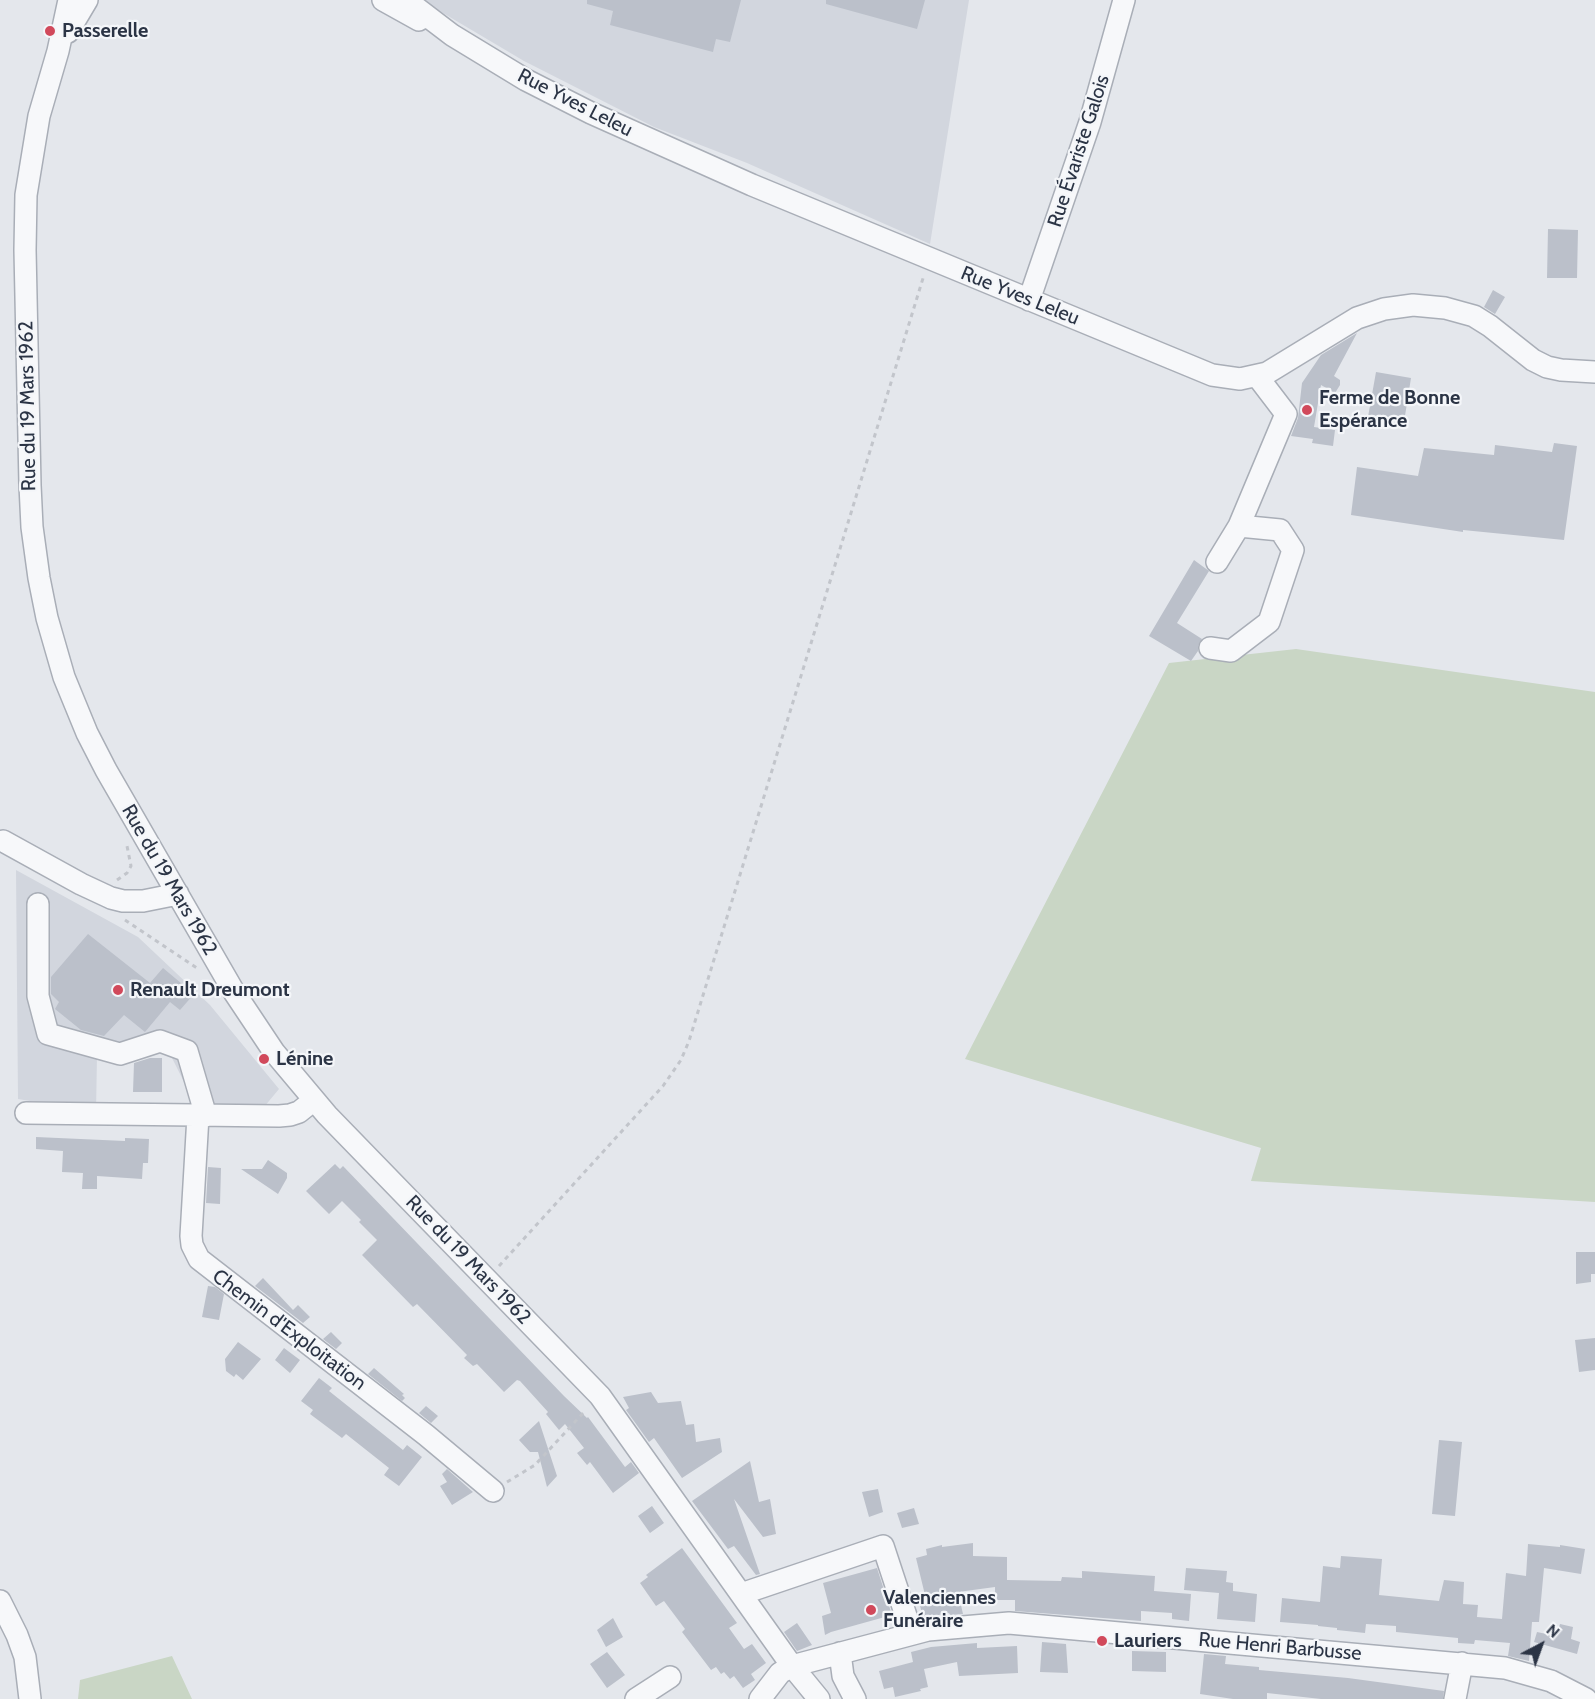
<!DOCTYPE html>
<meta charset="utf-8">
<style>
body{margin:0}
#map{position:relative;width:1595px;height:1699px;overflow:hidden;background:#e4e7ec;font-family:Cabin,sans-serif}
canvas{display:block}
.north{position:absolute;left:1511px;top:1615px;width:60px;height:60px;-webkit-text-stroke:4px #f4f6f9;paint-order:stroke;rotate:41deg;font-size:16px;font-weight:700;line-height:24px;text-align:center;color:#2b3445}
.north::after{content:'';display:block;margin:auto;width:21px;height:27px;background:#2b3445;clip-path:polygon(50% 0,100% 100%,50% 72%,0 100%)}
</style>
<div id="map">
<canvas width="1595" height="1699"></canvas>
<div class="north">N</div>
</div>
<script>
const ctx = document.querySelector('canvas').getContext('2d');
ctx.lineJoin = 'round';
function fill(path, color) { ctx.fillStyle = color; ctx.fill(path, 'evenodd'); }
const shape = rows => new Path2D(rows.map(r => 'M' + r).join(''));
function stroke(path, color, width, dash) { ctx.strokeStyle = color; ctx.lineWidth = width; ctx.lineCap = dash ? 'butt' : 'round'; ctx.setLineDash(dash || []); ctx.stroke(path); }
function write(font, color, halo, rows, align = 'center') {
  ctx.font = font + ' Cabin,sans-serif'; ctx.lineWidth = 4.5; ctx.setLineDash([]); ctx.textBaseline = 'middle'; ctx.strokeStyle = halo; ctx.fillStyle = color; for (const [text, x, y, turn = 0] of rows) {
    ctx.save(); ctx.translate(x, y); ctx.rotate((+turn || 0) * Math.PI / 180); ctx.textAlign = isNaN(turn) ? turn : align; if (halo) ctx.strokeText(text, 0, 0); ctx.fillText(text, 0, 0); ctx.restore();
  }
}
const built = shape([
 [421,0,969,0,930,244,747,163,654,127,524,61],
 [16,870,138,937,210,1005,279,1089,259,1113,193,1100,169,1052,97,1056,96,1112,18,1099]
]);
const green = shape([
 [1296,649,1595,692,1595,1202,1251,1181,1261,1148,965,1059,1169,663],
 [172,1656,192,1699,78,1699,80,1680]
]);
const building = shape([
 [587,0,741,0,730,42,716,39,713,52,610,25,613,11,587,4],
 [826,0,925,0,917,29,826,4],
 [1548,229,1578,230,1577,278,1547,278],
 [1493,290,1505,297,1495,314,1484,307],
 [1357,333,1334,376,1340,380,1340,385,1335,393,1321,385,1314,427,1335,430,1333,446,1312,443,1313,439,1291,436,1298,418,1302,383,1321,355],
 [1376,372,1411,378,1404,422,1368,417],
 [1554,443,1577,446,1564,540,1463,530,1463,532,1351,515,1357,467,1418,476,1424,448,1494,455,1495,445,1552,452],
 [1194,560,1209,571,1177,623,1202,639,1198,646,1198,651,1191,661,1149,636],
 [88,934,150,983,163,968,194,994,180,1010,170,1002,145,1032,124,1015,104,1036,81,1030,55,1009,59,1002,51,994,51,977],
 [150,1058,162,1058,162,1092,133,1092,134,1063],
 [36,1137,125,1141,125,1138,149,1139,148,1163,143,1163,142,1179,97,1176,97,1189,82,1189,83,1173,62,1172,63,1151,36,1149],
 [268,1160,287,1173,287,1178,278,1194,241,1169,262,1169],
 [335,1164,340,1169,343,1166,564,1396,587,1418,588,1417,625,1467,631,1462,639,1473,613,1493,590,1462,587,1465,577,1453,584,1448,565,1424,559,1430,546,1414,548,1412,520,1381,517,1380,504,1392,477,1364,473,1366,464,1358,467,1355,417,1304,413,1307,362,1255,377,1240,359,1222,361,1220,342,1201,329,1214,306,1191],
 [208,1167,221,1168,220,1204,206,1203],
 [1576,1252,1595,1252,1595,1274,1591,1274,1591,1282,1576,1284],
 [263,1278,293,1310,298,1305,310,1317,303,1323,255,1286],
 [208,1286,215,1287,224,1294,219,1320,202,1317],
 [331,1332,342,1343,336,1349,323,1339],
 [1595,1338,1595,1370,1579,1372,1575,1340],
 [238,1342,261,1359,243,1380,236,1374,234,1377,226,1371,225,1359],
 [284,1348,300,1360,290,1373,275,1360],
 [374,1368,404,1394,402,1395,405,1398,402,1401,368,1374],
 [319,1378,332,1388,329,1391,403,1450,407,1445,422,1457,399,1486,384,1475,389,1468,346,1434,342,1438,310,1414,313,1410,301,1401],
 [651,1392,658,1403,681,1401,686,1425,694,1424,696,1442,720,1438,722,1452,682,1478,654,1438,649,1442,626,1410,629,1408,623,1397],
 [426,1406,438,1416,431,1423,419,1413],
 [539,1421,557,1476,547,1487,538,1452,530,1452,519,1440],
 [1439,1440,1462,1442,1455,1516,1432,1514],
 [750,1461,759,1502,770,1499,776,1534,763,1537,734,1499,760,1574,756,1575,734,1546,728,1549,692,1501],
 [447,1469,473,1492,452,1505,440,1486,447,1482,442,1474],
 [878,1489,883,1512,869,1517,862,1492],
 [652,1506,664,1523,650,1533,638,1516],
 [914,1508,919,1524,902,1528,897,1513],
 [973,1543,973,1556,1007,1557,1007,1580,1061,1581,1062,1577,1082,1578,1082,1571,1155,1576,1154,1591,1191,1594,1189,1621,1172,1619,1172,1613,1141,1611,1141,1621,1015,1611,1015,1600,995,1600,995,1587,958,1592,963,1614,950,1615,949,1613,923,1618,918,1597,925,1595,916,1558,927,1555,926,1549,942,1545,942,1547],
 [1528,1544,1560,1547,1560,1545,1585,1549,1581,1574,1544,1568,1539,1622,1532,1622,1529,1661,1508,1656,1510,1643,1475,1640,1474,1644,1458,1643,1458,1638,1396,1632,1396,1626,1366,1624,1365,1633,1337,1630,1337,1628,1318,1626,1318,1625,1280,1622,1282,1598,1320,1602,1323,1566,1340,1568,1341,1556,1382,1559,1379,1595,1439,1601,1444,1580,1464,1582,1463,1604,1478,1605,1477,1617,1502,1619,1506,1573,1526,1576],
 [682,1548,737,1623,729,1628,744,1649,752,1644,766,1663,751,1674,755,1680,743,1688,734,1676,730,1679,724,1672,721,1674,716,1667,711,1670,682,1632,685,1629,664,1601,656,1606,640,1583,648,1577,646,1575],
 [877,1568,892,1615,831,1632,825,1635,822,1616,831,1613,823,1583],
 [1186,1568,1227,1571,1226,1582,1233,1583,1233,1591,1257,1594,1255,1622,1217,1619,1219,1593,1184,1590],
 [613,1618,623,1637,606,1647,597,1630],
 [797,1623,812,1645,797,1651,784,1632],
 [1560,1624,1573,1627,1571,1639,1580,1642,1577,1654,1534,1642,1537,1632,1556,1636],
 [1042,1642,1066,1644,1068,1673,1040,1672],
 [977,1643,977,1648,1017,1646,1018,1673,959,1676,957,1662,924,1669,928,1687,920,1689,921,1691,895,1697,893,1687,884,1689,879,1671,913,1662,911,1652,931,1647],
 [1132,1651,1166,1652,1166,1672,1132,1671],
 [607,1652,625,1675,607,1688,590,1664],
 [1204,1654,1226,1656,1225,1664,1259,1667,1259,1670,1348,1678,1444,1691,1443,1699,1321,1699,1267,1693,1267,1699,1233,1699,1200,1694]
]);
const path = shape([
 [117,880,127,873,131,866,127,846],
 [125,920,197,968],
 [499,1266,663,1086,681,1060,689,1041,924,275],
 [507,1482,535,1465,586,1410]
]);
const minor = shape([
 [69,0,58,51,39,116,26,195,25,250,30,485,32,527,39,578,47,618,64,677,87,733,106,770,234,992,274,1052,327,1115,600,1396,792,1666,819,1699],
 [383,0,419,20],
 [406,0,452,35,526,80,591,113,752,185,1212,375,1240,379,1267,373,1357,318,1384,309,1413,305,1445,308,1474,316,1490,326,1533,360,1547,367,1561,370,1595,372],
 [68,32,87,0],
 [1029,300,1090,122,1124,0],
 [1217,562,1239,526],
 [1210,648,1231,651,1269,622,1293,550,1280,530,1239,526,1286,414,1257,376],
 [3,841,81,884,111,898,123,901,143,901,178,894],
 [38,904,38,996,48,1034,120,1054,160,1041,187,1051,206,1116],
 [26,1113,279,1116,290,1115,299,1112,314,1100],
 [198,1116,191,1236,192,1245,199,1259,426,1435,493,1491],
 [741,1594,883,1546,912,1634],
 [0,1601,17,1635,25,1657,30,1699],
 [840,1653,843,1676,855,1699],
 [636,1699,670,1677],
 [760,1699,780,1673,792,1666,928,1630,1009,1623,1505,1668,1551,1681,1586,1699],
 [1455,1699,1462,1663]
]);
const markers = [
 [50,31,6,"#d1495b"],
 [1307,410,6,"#d1495b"],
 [118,990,6,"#d1495b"],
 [264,1059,6,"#d1495b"],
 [871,1610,6,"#d1495b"],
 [1102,1641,6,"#d1495b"]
];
const poiNames = [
 ["Passerelle",62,31],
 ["Ferme de Bonne",1319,398],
 ["Espérance",1319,421],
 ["Renault Dreumont",130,990],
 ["Lénine",276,1059],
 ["Valenciennes",883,1598],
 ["Funéraire",883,1621],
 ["Lauriers",1114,1641]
];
const streetNames = [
 ["Rue Yves Leleu",575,103,27],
 ["Rue Évariste Galois",1079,151,-72],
 ["Rue Yves Leleu",1020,296,22],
 ["Rue du 19 Mars 1962",28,406,-91],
 ["Rue du 19 Mars 1962",169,880,60],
 ["Rue du 19 Mars 1962",468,1260,46],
 ["Chemin d'Exploitation",289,1330,37],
 ["Rue Henri Barbusse",1280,1647,5]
];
fill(built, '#d2d6de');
fill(green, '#c9d6c5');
fill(building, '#bbc0ca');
stroke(minor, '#a9aeb7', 24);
stroke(path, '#c2c5cb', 3, [4.5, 4.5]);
stroke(minor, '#f7f8fa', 21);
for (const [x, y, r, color] of markers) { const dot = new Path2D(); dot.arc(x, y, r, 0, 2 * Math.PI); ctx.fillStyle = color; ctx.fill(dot); stroke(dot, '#f4f6f9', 2); }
write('bold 20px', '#2b3445', '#f4f6f9', poiNames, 'left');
write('20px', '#2b3445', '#f4f6f9', streetNames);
</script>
